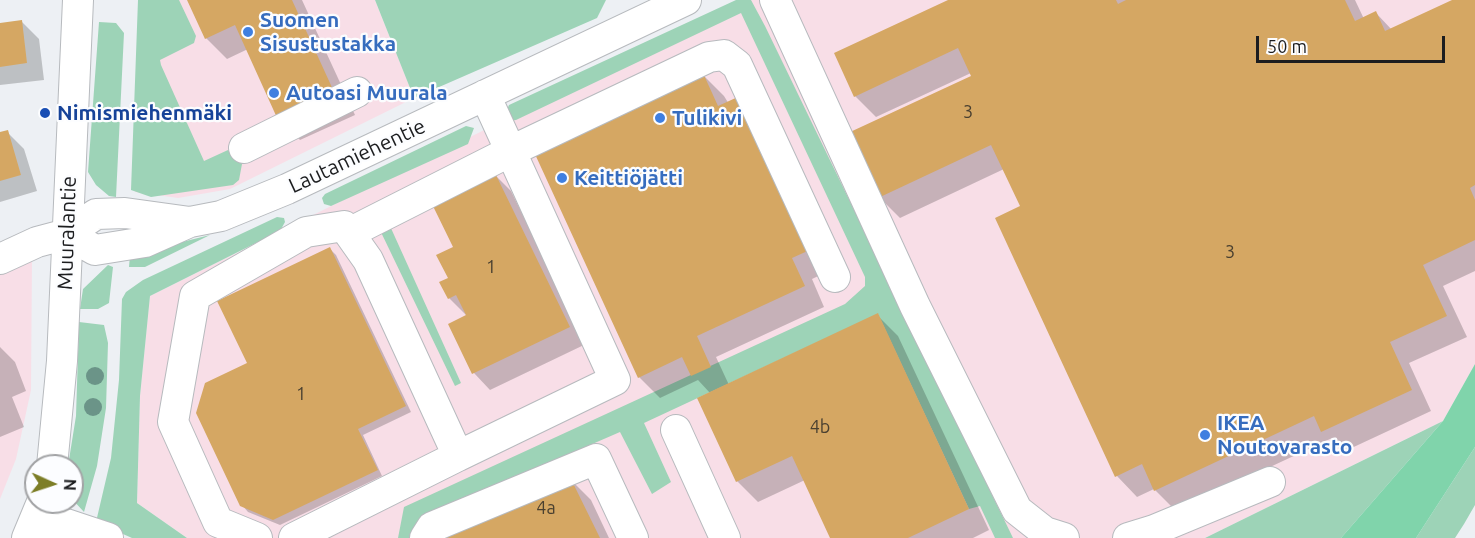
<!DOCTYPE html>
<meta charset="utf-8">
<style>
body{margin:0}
#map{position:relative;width:1475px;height:538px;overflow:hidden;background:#edf0f4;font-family:Ubuntu,sans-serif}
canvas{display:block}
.north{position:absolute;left:24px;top:454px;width:60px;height:60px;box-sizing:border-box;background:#fcfdff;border:2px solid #a2a3a5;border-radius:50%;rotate:93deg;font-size:16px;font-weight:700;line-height:24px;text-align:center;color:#1c1d1f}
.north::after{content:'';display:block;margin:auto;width:21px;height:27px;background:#7d7e27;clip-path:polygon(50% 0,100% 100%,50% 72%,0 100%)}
.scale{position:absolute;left:1256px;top:36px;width:189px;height:27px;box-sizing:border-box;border:3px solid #1c1d1f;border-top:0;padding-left:8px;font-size:18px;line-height:21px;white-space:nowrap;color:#1c1d1f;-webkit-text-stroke:4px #fcfdff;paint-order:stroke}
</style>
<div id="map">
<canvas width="1475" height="538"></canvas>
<div class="north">N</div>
<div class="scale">50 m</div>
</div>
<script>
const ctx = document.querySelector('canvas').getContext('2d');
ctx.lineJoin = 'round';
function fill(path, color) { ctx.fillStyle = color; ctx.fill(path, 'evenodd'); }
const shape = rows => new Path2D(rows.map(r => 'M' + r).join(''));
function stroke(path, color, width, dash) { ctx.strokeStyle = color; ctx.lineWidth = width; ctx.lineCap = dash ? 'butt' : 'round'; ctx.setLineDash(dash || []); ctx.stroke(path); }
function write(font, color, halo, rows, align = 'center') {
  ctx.font = font + ' Ubuntu,sans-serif'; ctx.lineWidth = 4.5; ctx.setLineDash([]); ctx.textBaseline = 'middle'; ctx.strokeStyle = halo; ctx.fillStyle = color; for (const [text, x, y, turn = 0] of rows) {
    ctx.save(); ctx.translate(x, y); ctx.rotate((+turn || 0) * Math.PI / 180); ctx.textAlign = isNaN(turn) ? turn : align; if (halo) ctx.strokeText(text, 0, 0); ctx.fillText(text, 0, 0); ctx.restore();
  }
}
const commercial = shape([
 [148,0,375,0,414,98,230,189,178,198,135,192],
 [746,0,1475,0,1475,364,1443,421,1205,538,187,538,137,503,140,396,150,296],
 [32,258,31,390,16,459,0,499,0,273]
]);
const green = shape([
 [138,0,179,0,196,36,194,43,160,60,161,65,204,161,228,150,242,164,239,180,233,185,151,197,131,190],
 [375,0,606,0,597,18,414,98],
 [736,0,751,0,765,26,1013,538,995,538,980,506,969,509,878,314,644,423,671,482,652,494,620,432,431,514,415,538,398,538,404,507,845,304,865,286,865,277,741,13,516,120,508,121,505,114,509,105],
 [99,22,116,23,124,33,116,197,109,196,96,185,88,172],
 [466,126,474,128,468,144,331,206,324,204,322,198,325,194],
 [277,217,284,218,285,222,280,231,150,296,140,396,137,503,187,538,132,538,96,522,111,458,119,380,122,299,126,292,143,280],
 [378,226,390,226,461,383,455,386],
 [210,235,145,267,129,267,130,255],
 [108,265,113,267,109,303,98,309,80,309,83,289],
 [79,322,104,325,108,343,106,408,97,466,84,512,72,499,72,466,68,466,76,416],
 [1443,421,1341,538,1205,538],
 [1475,447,1475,505,1464,524,1455,538,1416,538]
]);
const forest = shape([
 [1475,364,1475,447,1416,538,1341,538,1443,421]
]);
const shadow = shape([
 [189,0,302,0,355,115,300,140,280,119,248,49,227,59,206,38],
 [951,0,1355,0,1364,19,1376,13,1392,30,1456,0,1475,0,1475,271,1443,286,1467,337,1409,363,1431,411,1343,452,1330,439,1176,511,1154,489,1137,497,1117,476,1022,207,1004,169,900,218,879,197,973,77,971,73,876,117,855,96],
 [22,22,39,39,44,80,0,85,0,25],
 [703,75,724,96,831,270,812,279,824,307,716,357,729,385,877,315,898,336,989,530,973,538,832,538,805,480,758,502,737,481,710,393,698,380,660,398,639,377],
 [7,132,24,149,37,191,0,202,0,134],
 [494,174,511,191,586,344,490,390,474,373,450,325,467,316,449,298,455,248],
 [330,249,336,255,411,412,363,435,382,476,280,525,248,512,242,505,249,363],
 [0,347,15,362,26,391,12,397,24,427,0,437],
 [570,479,591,500,609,538,449,538]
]);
const building = shape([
 [187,0,292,0,335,94,278,120,235,25,205,39],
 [948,0,1116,0,1118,4,1126,0,1345,0,1355,21,1376,11,1385,31,1452,0,1475,0,1475,185,1470,188,1475,200,1475,240,1423,265,1447,316,1390,342,1412,390,1321,432,1314,416,1154,491,1142,464,1115,477,995,218,1020,206,991,145,878,198,848,133,971,76,958,48,854,97,834,53],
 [22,20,27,63,0,67,0,23],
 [703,73,718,106,740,96,812,249,792,258,805,286,697,336,711,367,691,376,682,357,638,378,534,152],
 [8,130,21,175,0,181,0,132],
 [495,173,570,327,472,374,448,324,466,315,456,295,448,299,439,282,448,278,436,255,453,247,432,204],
 [330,247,406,406,358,429,378,470,273,520,240,506,196,413,205,383,247,363,217,301],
 [878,313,969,509,908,538,830,538,792,456,736,482,697,398],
 [570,477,600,538,445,538]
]);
const minor = shape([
 [775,0,915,306,1017,510,1045,532,1064,538],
 [244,148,357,92],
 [349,233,511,151,709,57,724,55,737,65,835,277],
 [67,234,95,250,145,242,190,222,221,216,287,189,686,0],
 [0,259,37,242,67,234,96,214,125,213,190,222],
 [676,430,725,538],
 [458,456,615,380,485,95],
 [52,466,62,361,78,0],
 [30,533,66,524,108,538],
 [27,538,42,502],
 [257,538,218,522,173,422,195,296,306,232,344,226,368,260,458,456,294,538],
 [425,538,432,527,596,459,633,538],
 [1128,538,1154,530,1270,482]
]);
const trees = [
 [95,376],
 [93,407]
];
const markers = [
 [248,32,6,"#3f7fe0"],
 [274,93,6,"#3f7fe0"],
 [45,113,6,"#1a4fb4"],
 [660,118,6,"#3f7fe0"],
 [562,178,6,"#3f7fe0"],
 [1205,435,6,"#3f7fe0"]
];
const numberNames = [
 ["3",968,112],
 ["3",1230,252],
 ["1",491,267],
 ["1",301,394],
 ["4b",820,427],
 ["4a",546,508]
];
const shopNames = [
 ["Suomen",260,20],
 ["Sisustustakka",260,44],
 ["Autoasi Muurala",286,93],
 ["Tulikivi",672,118],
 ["Keittiöjätti",574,178],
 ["IKEA",1217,423],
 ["Noutovarasto",1217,447]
];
const transitNames = [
 ["Nimismiehenmäki",57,113]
];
const streetNames = [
 ["Lautamiehentie",357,156,-25],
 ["Muuralantie",67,233,-88]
];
fill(commercial, '#f8dee7');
fill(green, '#9dd3b7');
fill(forest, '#80d4ab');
fill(shadow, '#0003');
fill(building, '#d5a763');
stroke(minor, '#b7babe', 32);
stroke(minor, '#fff', 30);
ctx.fillStyle = '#6b9488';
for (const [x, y] of trees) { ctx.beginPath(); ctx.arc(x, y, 9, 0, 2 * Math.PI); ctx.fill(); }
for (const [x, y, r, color] of markers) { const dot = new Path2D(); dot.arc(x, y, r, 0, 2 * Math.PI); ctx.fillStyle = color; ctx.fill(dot); stroke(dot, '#fcfdff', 2); }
write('18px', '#4a4030', null, numberNames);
write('bold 21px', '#366cbe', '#fcfdff', shopNames, 'left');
write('bold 21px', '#164399', '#fcfdff', transitNames, 'left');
write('21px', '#1c1d1f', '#fcfdff', streetNames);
</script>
